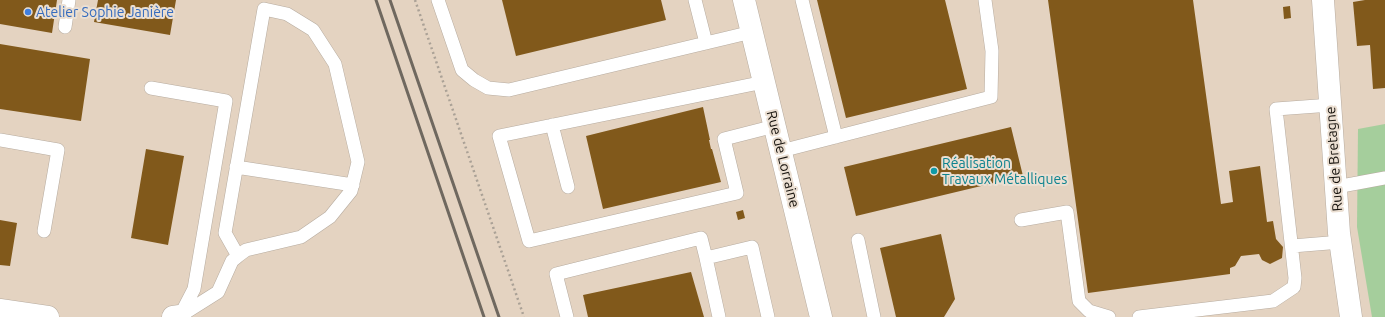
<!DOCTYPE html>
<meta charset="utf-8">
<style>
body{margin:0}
canvas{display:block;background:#ebdfd2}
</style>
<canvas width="1385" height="317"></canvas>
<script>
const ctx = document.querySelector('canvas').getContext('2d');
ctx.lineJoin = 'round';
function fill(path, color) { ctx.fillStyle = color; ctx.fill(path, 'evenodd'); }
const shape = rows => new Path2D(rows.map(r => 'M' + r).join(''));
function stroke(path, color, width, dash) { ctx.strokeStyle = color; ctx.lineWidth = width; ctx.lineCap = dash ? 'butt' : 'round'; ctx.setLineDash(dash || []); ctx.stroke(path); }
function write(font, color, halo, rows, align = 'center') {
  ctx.font = font + ' Ubuntu,sans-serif'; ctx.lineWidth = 4; ctx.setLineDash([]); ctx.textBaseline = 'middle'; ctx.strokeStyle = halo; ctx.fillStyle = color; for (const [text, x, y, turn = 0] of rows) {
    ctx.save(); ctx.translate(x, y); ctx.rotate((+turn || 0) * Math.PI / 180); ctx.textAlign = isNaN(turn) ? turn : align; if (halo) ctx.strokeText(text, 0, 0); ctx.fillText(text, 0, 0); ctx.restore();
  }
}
const built = shape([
 [0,0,1385,0,1385,317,0,317]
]);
const green = shape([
 [1385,124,1385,317,1372,317,1357,227,1358,129]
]);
const building = shape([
 [0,0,57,0,52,33,0,24],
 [98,0,176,0,170,35,94,22],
 [502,0,661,0,666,20,516,56],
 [817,0,945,0,967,89,846,118],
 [1048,0,1193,0,1221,204,1233,202,1229,171,1260,166,1267,222,1273,221,1276,239,1283,247,1282,258,1270,264,1262,260,1259,254,1241,256,1235,266,1230,268,1230,274,1088,293],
 [1365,0,1385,0,1385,88,1373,89,1370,45,1357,46,1353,2],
 [1290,6,1291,18,1284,19,1283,7],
 [0,44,90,59,81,121,0,109],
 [703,107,710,140,709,140,711,149,712,149,721,182,603,209,586,136],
 [1011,127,1023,176,856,216,844,167],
 [146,149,184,156,168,245,131,238],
 [743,210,745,218,738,220,736,212],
 [0,220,17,223,10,266,0,265],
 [941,234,955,299,944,317,896,317,880,248],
 [691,272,704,317,588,317,583,295]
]);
const path = shape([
 [415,0,524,317]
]);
const service = shape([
 [438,0,462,70,474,80,488,88,509,90,752,32],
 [695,0,706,43],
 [802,0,836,137],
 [65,27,69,0],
 [764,82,499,136,529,241,737,193,724,139,775,126],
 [151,88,226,101,194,289,180,316],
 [552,125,568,187],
 [0,140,58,150,44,231],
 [781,151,991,97,992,51,985,0],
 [236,167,353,185],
 [1336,187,1385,178],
 [1021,220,1067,212,1079,301,1089,311,1109,317],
 [858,240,874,317],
 [1292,246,1341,242],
 [180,316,218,292,232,261,238,256,246,250,301,237,330,217,351,191,358,162,335,64,313,30,287,14,264,9,225,233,238,256],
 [567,317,556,274,701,238,706,258],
 [719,317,706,258,752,247,768,317],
 [1139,317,1273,301,1294,287,1295,278,1276,109,1331,105]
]);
const minor = shape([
 [744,0,821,317],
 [1323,0,1339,233,1351,317],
 [0,310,48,317],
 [173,317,180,316]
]);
const rail = shape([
 [376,0,484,317],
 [390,0,499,317]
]);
const markers = [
 [28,12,4,"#3f7fe0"],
 [934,171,4,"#0f9aa8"]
];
const shopNames = [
 ["Atelier Sophie Janière",36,12]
];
const streetNames = [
 ["Rue de Lorraine",783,159,76],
 ["Rue de Bretagne",1334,159,-94]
];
const cultureNames = [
 ["Réalisation",942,163],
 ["Travaux Métalliques",942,179]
];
fill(built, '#e4d3c1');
fill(green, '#a5ce9c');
fill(building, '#81591b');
stroke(service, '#b7aca0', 14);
stroke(minor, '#b7aca0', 23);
stroke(path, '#aaa196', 2.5, [2, 3]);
stroke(service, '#fff', 13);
stroke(minor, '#fff', 22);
stroke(rail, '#6f685f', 3);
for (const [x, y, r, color] of markers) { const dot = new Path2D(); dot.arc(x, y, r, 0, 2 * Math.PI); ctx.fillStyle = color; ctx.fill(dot); stroke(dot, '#ebdfd2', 1.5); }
write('14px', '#366cbe', '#ebdfd2', shopNames, 'left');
write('14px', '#14100b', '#ebdfd2', streetNames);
write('14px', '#0d838f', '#ebdfd2', cultureNames, 'left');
</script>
